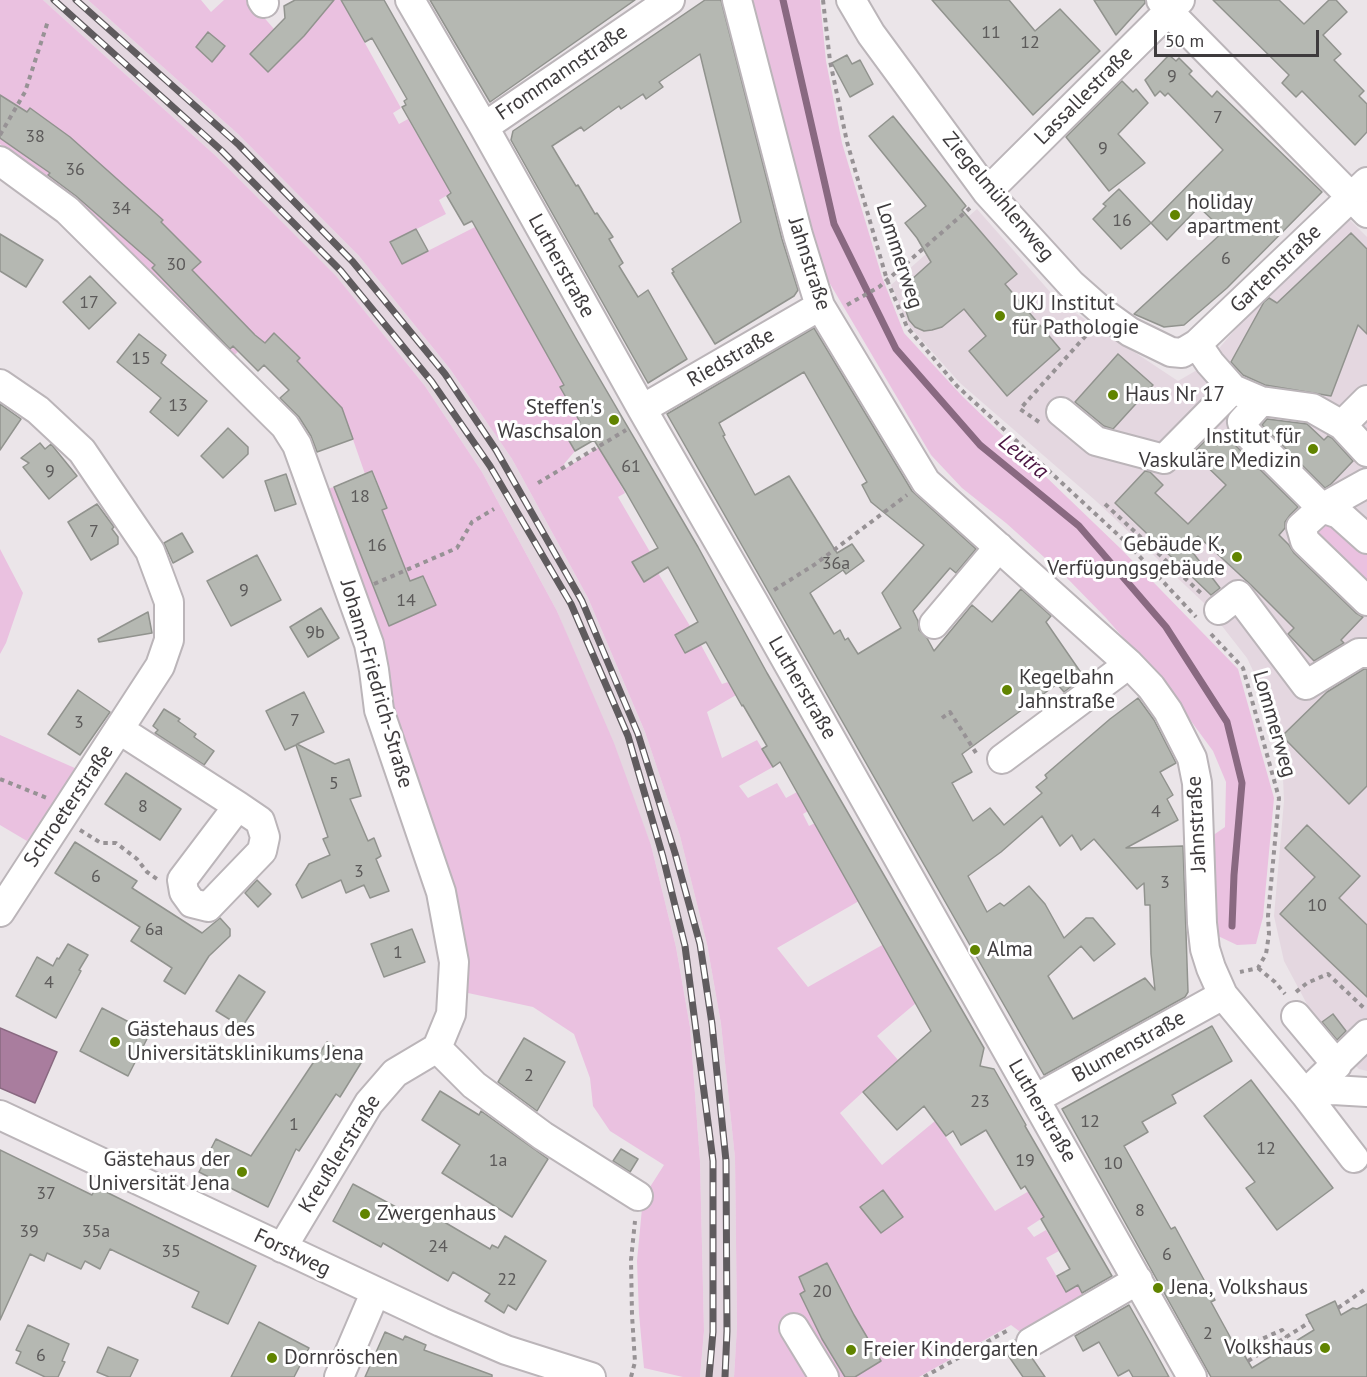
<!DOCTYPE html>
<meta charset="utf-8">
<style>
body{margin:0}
#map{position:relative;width:1367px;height:1377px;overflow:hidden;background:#ebe5e9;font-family:"PT Sans",sans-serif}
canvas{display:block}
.scale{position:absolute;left:1154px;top:30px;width:165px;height:27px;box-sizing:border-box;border:3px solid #3e3b3d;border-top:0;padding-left:8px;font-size:18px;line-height:21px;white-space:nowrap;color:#3e3b3d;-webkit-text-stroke:4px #fff;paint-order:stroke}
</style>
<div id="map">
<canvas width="1367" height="1377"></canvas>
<div class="scale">50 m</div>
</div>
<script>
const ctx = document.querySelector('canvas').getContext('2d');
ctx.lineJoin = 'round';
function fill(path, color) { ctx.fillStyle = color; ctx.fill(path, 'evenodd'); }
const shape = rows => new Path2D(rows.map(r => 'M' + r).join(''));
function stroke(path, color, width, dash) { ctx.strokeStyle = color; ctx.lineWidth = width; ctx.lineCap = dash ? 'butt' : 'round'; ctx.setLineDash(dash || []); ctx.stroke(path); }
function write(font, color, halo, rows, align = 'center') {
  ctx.font = font + ' "PT Sans",sans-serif'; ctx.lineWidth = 6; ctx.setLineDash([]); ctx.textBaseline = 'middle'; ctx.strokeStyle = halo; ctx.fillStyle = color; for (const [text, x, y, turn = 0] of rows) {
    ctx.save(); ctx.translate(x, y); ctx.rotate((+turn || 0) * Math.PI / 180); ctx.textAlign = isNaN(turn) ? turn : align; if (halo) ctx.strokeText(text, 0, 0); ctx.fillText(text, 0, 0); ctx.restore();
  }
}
const built = shape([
 [43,0,88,0,238,134,359,256,450,369,512,459,588,598,645,732,680,836,707,944,721,1024,735,1158,737,1328,734,1377,700,1377,704,1331,700,1161,690,1027,676,947,651,845,557,611,482,472,425,386,336,277,217,157],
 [977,209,1059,302,1178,381,1204,366,1250,312,1350,220,1367,237,1367,1071,1359,1069,1337,1048,1317,1023,1284,961,1274,916,1284,801,1282,755,1275,717,1247,658,1204,603,1096,501,960,383,909,326,891,285]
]);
const green = shape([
 [0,0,43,0,217,157,336,276,425,386,482,472,557,611,614,743,651,845,676,947,690,1027,700,1161,704,1331,700,1377,683,1377,644,1368,639,1314,637,1261,643,1198,664,1165,610,1131,593,1106,590,1078,574,1034,533,1007,468,993,466,945,451,878,393,709,387,678,327,489,334,487,349,523,387,508,373,471,365,474,342,408,308,373,289,369,300,358,275,333,265,343,255,334,233,357,11,152,0,144],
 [88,0,201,0,211,12,224,0,249,0,274,29,250,54,268,72,304,36,319,0,341,0,401,108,393,113,399,124,408,119,451,193,439,200,446,214,391,242,402,264,475,227,564,385,560,387,580,422,564,432,575,451,564,464,566,468,599,447,625,493,618,497,650,552,632,563,644,582,658,573,690,626,675,635,685,653,701,645,722,684,728,682,736,695,707,712,722,758,757,740,773,767,739,786,748,798,777,783,786,798,797,792,808,811,803,814,809,826,815,823,859,901,777,948,808,987,884,944,916,1003,877,1036,898,1060,840,1113,882,1165,935,1121,995,1211,1029,1191,1044,1217,1027,1228,1034,1237,1046,1230,1059,1251,1046,1258,1066,1292,1078,1285,1088,1303,1031,1340,1011,1325,919,1377,834,1377,797,1314,781,1323,814,1377,734,1377,737,1327,735,1158,721,1024,707,944,680,836,645,732,588,598,512,459,450,369,359,256,238,134],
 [753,0,820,0,826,61,842,143,882,277,904,333,962,396,1121,549,1238,669,1274,798,1263,917,1256,944,1237,945,1216,935,1212,836,1225,827,1226,782,1213,751,1163,683,1106,618,1064,575,1006,523,962,488,931,455,826,277,800,189],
 [1322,517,1367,546,1367,588,1313,538],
 [0,549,23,593,6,643,0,654],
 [0,735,77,769,27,841,0,825]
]);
const water = shape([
 [0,1028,57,1052,35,1103,0,1088,0,1028]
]);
const stream = shape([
 [783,0,834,224,896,349,980,445,1079,526,1166,627,1227,722,1242,783,1234,875,1232,926]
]);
const building = shape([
 [295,0,334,0,304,36,268,72,250,54,285,18,284,6,295,0],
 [341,0,384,0,578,342,698,547,767,673,984,1048,980,1066,994,1069,1026,1125,1025,1126,1112,1276,1082,1293,1078,1285,1066,1292,1057,1276,1070,1269,1041,1219,1044,1217,1025,1186,1021,1189,986,1130,961,1145,953,1131,946,1136,924,1106,897,1130,863,1092,931,1031,780,762,773,767,762,749,767,746,743,705,742,706,706,642,685,653,675,635,698,622,668,567,644,582,632,562,658,548,626,492,594,440,575,451,564,432,580,422,560,387,564,385,472,221,464,225,447,196,451,193,402,107,406,105,404,101,407,99,372,38,365,42,341,0],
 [430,0,635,0,490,102,430,0],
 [705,0,721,0,782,239,798,290,794,296,715,344,672,273,674,272,672,269,741,222,700,54,659,82,663,87,646,99,643,94,621,109,619,106,584,131,581,127,552,146,576,186,578,185,595,214,597,213,613,237,609,239,623,263,619,266,638,297,648,290,687,359,648,383,511,140,513,131,705,0],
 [932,0,1009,0,1035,31,1060,9,1100,51,1033,115,932,0],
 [1094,0,1145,0,1145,3,1116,35,1094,0],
 [1213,0,1279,0,1304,24,1329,0,1336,0,1347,12,1323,35,1341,54,1334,60,1364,91,1359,96,1367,104,1367,132,1355,145,1302,91,1296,97,1282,83,1289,75,1213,0],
 [208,32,225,46,212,62,196,47,208,32],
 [847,55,852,64,860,60,873,84,850,97,832,63,847,55],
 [1169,55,1176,61,1179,58,1192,71,1189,74,1212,97,1217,91,1322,192,1227,288,1184,325,1164,327,1134,314,1224,231,1199,207,1167,240,1151,223,1223,150,1168,93,1165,96,1160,91,1155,96,1145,80,1169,55],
 [1122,81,1133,92,1136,89,1148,103,1118,134,1145,163,1109,191,1066,137,1122,81],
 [0,95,27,112,30,108,70,137,163,220,161,222,201,262,192,270,255,335,265,343,274,333,300,358,297,361,342,408,353,439,317,452,311,436,299,417,280,398,289,390,264,365,258,371,233,346,230,349,152,268,155,265,76,196,48,175,50,173,0,138,0,95],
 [893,116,966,206,962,210,1017,274,1005,284,1060,349,1007,396,969,351,986,336,964,309,942,327,932,330,924,331,915,327,909,320,906,311,914,284,911,280,931,262,917,238,905,223,926,206,869,136,893,116],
 [1119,189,1151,223,1121,249,1093,219,1106,206,1103,204,1119,189],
 [416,229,428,251,402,264,390,242,416,229],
 [1351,233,1367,249,1367,334,1358,325,1331,396,1265,385,1243,375,1231,362,1264,302,1269,298,1277,303,1351,233],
 [0,234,43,260,26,287,0,271,0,234],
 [90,276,116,303,89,329,63,302,90,276],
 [814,328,912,491,976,549,956,573,950,568,913,611,918,621,919,630,927,638,934,651,972,605,992,622,1021,589,1051,616,1046,622,1084,677,1064,692,1057,684,962,754,972,772,952,783,973,821,990,808,1004,825,1042,793,1036,787,1047,778,1045,775,1110,719,1138,698,1154,720,1176,763,1160,772,1173,795,1167,799,1178,820,1126,848,1183,846,1188,992,1185,997,1044,1075,667,414,814,328],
 [804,372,867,482,862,485,871,502,924,545,882,593,901,628,858,654,848,638,845,640,840,630,834,634,810,593,843,570,846,574,864,561,852,544,837,553,789,476,755,495,723,436,725,435,719,423,804,372],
 [1042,816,1060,846,1072,835,1081,850,1094,839,1137,889,1144,883,1145,905,1150,905,1151,954,1155,990,1145,978,1073,1019,1048,976,1081,946,1094,961,1115,944,1093,918,1086,918,1064,938,1045,904,1029,886,1004,906,1000,903,987,912,968,876,1001,852,1042,816],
 [139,334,166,355,161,363,207,401,178,436,150,412,161,398,117,362,139,334],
 [1118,354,1153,385,1113,429,1104,426,1075,402,1118,354],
 [0,404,21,419,0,450,0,404],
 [1267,419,1307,424,1324,440,1328,436,1332,438,1353,461,1331,484,1325,488,1262,425,1267,419],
 [228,428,248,447,248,454,223,478,201,456,228,428],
 [1227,430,1233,443,1298,507,1290,515,1285,522,1285,528,1279,535,1289,545,1294,553,1356,613,1363,617,1341,640,1344,643,1314,661,1288,634,1294,628,1251,585,1198,536,1187,545,1220,588,1211,595,1115,503,1145,471,1150,472,1163,485,1155,493,1188,524,1226,485,1193,453,1215,431,1221,437,1227,430],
 [40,443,45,449,51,444,77,476,49,499,23,467,29,463,21,458,40,443],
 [372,471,387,508,382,510,410,581,423,576,436,605,389,626,334,487,372,471],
 [286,474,296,504,275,511,265,481,286,474],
 [97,504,114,527,112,529,118,537,118,544,91,560,68,522,97,504],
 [182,533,193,552,173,563,164,543,182,533],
 [257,555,281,600,231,626,207,581,257,555],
 [321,608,339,638,308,657,290,627,321,608],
 [148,612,152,633,99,642,98,639,148,612],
 [1364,669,1367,669,1367,786,1349,804,1282,736,1327,692,1364,669],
 [78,690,110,712,80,755,48,734,78,690],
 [304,692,324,732,297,744,335,764,349,759,361,796,350,799,368,841,374,838,381,856,376,859,389,891,370,898,364,885,346,893,341,880,302,898,296,885,309,864,330,855,323,839,328,837,296,745,285,750,266,711,304,692],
 [164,709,180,719,178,721,196,734,194,737,214,751,204,765,155,733,158,730,153,726,164,709],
 [126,773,181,809,160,840,105,804,126,773],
 [1307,825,1360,876,1339,898,1367,925,1367,997,1280,914,1315,877,1285,848,1307,825],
 [75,842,137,881,132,888,202,933,220,918,230,929,230,936,209,956,185,994,164,981,172,968,131,941,140,927,55,873,75,842],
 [257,880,271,894,258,907,245,893,257,880],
 [412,929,425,962,384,977,371,944,412,929],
 [68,944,88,955,79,970,81,971,56,1018,16,996,37,957,53,966,57,958,59,959,68,944],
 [239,975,265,992,242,1027,216,1011,239,975],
 [102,1008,150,1033,128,1076,80,1051,102,1008],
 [1333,1014,1346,1031,1337,1040,1322,1022,1333,1014],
 [1212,1026,1232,1061,1172,1095,1176,1103,1142,1122,1148,1132,1124,1146,1171,1229,1175,1227,1215,1300,1211,1302,1240,1355,1243,1353,1252,1368,1314,1330,1306,1315,1335,1301,1341,1315,1353,1308,1357,1309,1367,1304,1367,1377,1211,1377,1062,1109,1212,1026],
 [524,1038,565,1062,537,1111,498,1082,524,1038],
 [327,1042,361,1063,340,1097,336,1094,299,1151,296,1149,268,1207,199,1172,216,1139,251,1156,327,1042],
 [1251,1080,1333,1188,1277,1230,1246,1188,1255,1182,1204,1116,1251,1080],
 [440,1091,479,1115,481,1111,548,1159,512,1217,442,1173,460,1145,422,1120,440,1091],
 [621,1149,638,1159,630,1172,613,1161,621,1149],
 [0,1150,92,1195,96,1187,256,1266,228,1324,192,1307,199,1292,110,1249,100,1269,85,1261,81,1269,47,1253,44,1261,30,1254,0,1320,0,1150],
 [353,1184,424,1222,429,1213,490,1249,492,1245,498,1248,505,1236,546,1261,516,1310,508,1305,504,1313,485,1301,490,1294,453,1272,448,1281,383,1243,381,1247,333,1221,353,1184],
 [883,1190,903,1217,881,1233,860,1207,883,1190],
 [827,1263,854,1315,881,1361,855,1377,845,1377,822,1339,800,1294,805,1291,799,1277,827,1263],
 [1129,1305,1151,1344,1169,1377,1133,1377,1129,1370,1118,1376,1099,1342,1083,1351,1075,1336,1129,1305],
 [259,1322,309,1348,294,1377,231,1377,259,1322],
 [28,1325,69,1344,62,1361,65,1362,58,1377,45,1377,16,1363,21,1352,16,1350,28,1325],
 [385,1332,403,1340,405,1336,426,1345,424,1350,492,1375,492,1377,365,1377,385,1332],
 [1015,1340,1017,1351,1023,1357,1032,1358,1045,1377,1023,1377,1003,1348,1015,1340],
 [108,1347,138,1360,130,1377,109,1377,97,1372,108,1347]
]);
const path = shape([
 [823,0,830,61,847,142,887,280,907,327,957,386,1128,544,1196,617],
 [0,135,25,92,48,21],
 [847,305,879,287,970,208],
 [1039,422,1020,409,1090,331],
 [538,483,626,430],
 [1105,504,1203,595],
 [374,584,457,548,472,522,494,509],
 [774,590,814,565,907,495],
 [1211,634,1243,668,1279,798,1268,916,1269,934,1266,954,1258,968,1240,972],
 [942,718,950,712,978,756],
 [0,779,47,798],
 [80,830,101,843,116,843,137,859,147,872,157,879],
 [1258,968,1275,982,1285,994],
 [1296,992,1307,983,1328,974,1365,1009],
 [1338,1308,1367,1288],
 [1255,1342,1282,1330,1287,1337],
 [1248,1361,1310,1322],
 [631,1377,635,1362,632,1315,631,1260,635,1221],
 [924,1377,1010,1329]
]);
const minor = shape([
 [262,0,264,3],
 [410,0,484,127,642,409,754,603,1192,1377],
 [737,0,798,235,820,306,926,482,1129,664,1151,687,1168,711,1192,758,1197,783,1202,923,1205,949,1211,968,1223,995,1305,1094,1354,1158],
 [851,0,871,34,987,192,1071,284,1105,314,1130,332,1171,352,1182,353,1197,344,1367,182],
 [1161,0,1176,19,1367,213],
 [484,127,670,0],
 [0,161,67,210,285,426,297,445,369,644,374,670,379,710,441,892,454,962,451,1014,437,1048],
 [987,192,1180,0],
 [1197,344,1210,363,1233,389],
 [0,384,38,410,82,451,150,551,169,602,169,640,160,666,0,912],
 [642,409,820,306],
 [1061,412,1096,441,1164,459,1233,389,1261,401],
 [1342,425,1367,400],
 [1367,452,1342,425,1312,408,1261,401,1242,422,1245,431,1322,508,1339,514,1367,539],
 [1367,483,1322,508,1301,527,1305,541,1367,601],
 [1219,610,1238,595,1306,685,1359,653,1367,653],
 [934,624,999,547],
 [120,730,238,806,260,821,265,837,262,851,208,907,192,903,184,892,182,880,238,806],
 [1002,759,1129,664],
 [1296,1016,1337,1065],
 [437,1048,474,1085,543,1136,638,1196],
 [1305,1094,1367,1034],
 [1305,1094,1333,1090,1367,1092],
 [1035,1099,1223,995],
 [0,1115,441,1322,506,1350,591,1377],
 [282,1248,369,1103,395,1073,437,1048],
 [794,1328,824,1377],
 [1031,1342,1138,1280],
 [339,1377,375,1293]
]);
const rail = shape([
 [54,0,222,151,341,271,432,382,490,466,571,604,628,736,663,857,685,946,713,1161,713,1332,709,1377],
 [76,0,239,145,353,262,445,374,496,450,582,601,638,734,675,853,700,944,712,1024,726,1161,727,1331,725,1377]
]);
const markers = [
 [1175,215,6,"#618400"],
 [1000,316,6,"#618400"],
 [1113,395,6,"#618400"],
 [614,420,6,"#618400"],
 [1313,449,6,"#618400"],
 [1237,557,6,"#618400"],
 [1007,690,6,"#618400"],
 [975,950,6,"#618400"],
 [115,1042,6,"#618400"],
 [242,1172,6,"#618400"],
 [365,1214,6,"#618400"],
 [1158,1288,6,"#618400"],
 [1325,1348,6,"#618400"],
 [851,1350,6,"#618400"],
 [272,1358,6,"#618400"]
];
const numberNames = [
 ["11",991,33],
 ["12",1030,43],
 ["9",1172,77],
 ["7",1218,118],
 ["38",35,137],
 ["9",1103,149],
 ["36",75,170],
 ["34",121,209],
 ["16",1122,221],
 ["6",1226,259],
 ["30",176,265],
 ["17",89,303],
 ["15",141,359],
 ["13",178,406],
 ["61",631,467],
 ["9",50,472],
 ["18",360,497],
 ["7",94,532],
 ["16",377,546],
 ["36a",836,564],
 ["9",244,591],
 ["14",406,601],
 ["9b",315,633],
 ["7",295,721],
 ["3",79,723],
 ["5",334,784],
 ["8",143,807],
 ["4",1156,812],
 ["3",359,872],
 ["6",96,877],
 ["3",1165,883],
 ["10",1317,906],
 ["6a",154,930],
 ["1",398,953],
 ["4",49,983],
 ["2",529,1076],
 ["23",980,1102],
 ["12",1090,1122],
 ["1",294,1125],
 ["12",1266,1149],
 ["1a",498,1161],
 ["19",1025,1161],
 ["10",1113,1164],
 ["37",46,1194],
 ["8",1140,1211],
 ["39",29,1232],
 ["35a",96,1232],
 ["24",438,1247],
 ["35",171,1252],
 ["6",1167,1255],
 ["22",507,1280],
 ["20",822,1292],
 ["2",1208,1334],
 ["6",41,1356]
];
const streetNames = [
 ["Frommannstraße",562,73,-34],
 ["Lassallestraße",1084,96,-45],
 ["Ziegelmühlenweg",998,197,50],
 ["Lommerweg",899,256,72],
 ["Jahnstraße",809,264,72],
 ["Lutherstraße",561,266,61],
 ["Gartenstraße",1276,269,-44],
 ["Riedstraße",731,358,-30],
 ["Johann-Friedrich-Straße",376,684,74],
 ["Lutherstraße",802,688,60],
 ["Lommerweg",1274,724,74],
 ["Schroeterstraße",69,806,-56],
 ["Jahnstraße",1197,824,-93],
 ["Blumenstraße",1129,1047,-29],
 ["Lutherstraße",1042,1111,60],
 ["Kreußlerstraße",340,1154,-58],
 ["Forstweg",292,1253,26]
];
const poiNames = [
 ["holiday",1187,203],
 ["apartment",1187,227],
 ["UKJ Institut",1012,304],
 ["für Pathologie",1012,328],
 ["Haus Nr 17",1125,395],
 ["Steffen's",602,408,"right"],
 ["Waschsalon",602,432,"right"],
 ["Institut für",1301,437,"right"],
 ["Vaskuläre Medizin",1301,461,"right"],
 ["Gebäude K,",1225,545,"right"],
 ["Verfügungsgebäude",1225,569,"right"],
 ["Kegelbahn",1019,678],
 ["Jahnstraße",1019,702],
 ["Alma",987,950],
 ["Gästehaus des",127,1030],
 ["Universitätsklinikums Jena",127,1054],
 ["Gästehaus der",230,1160,"right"],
 ["Universität Jena",230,1184,"right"],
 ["Zwergenhaus",377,1214],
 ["Jena, Volkshaus",1170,1288],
 ["Volkshaus",1313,1348,"right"],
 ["Freier Kindergarten",863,1350],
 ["Dornröschen",284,1358]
];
const waterNames = [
 ["Leutra",1023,457,39]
];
fill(built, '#e4d7e0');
fill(green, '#eac1e0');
fill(water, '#a97d9e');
stroke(water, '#896981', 1.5);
stroke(stream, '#896981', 7);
fill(building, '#b5b8b2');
stroke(building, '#91938e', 1.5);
stroke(minor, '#bbb5b9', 32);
stroke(path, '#979295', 4, [4.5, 4.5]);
stroke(minor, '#fff', 28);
stroke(rail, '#5f5b5e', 7);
stroke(rail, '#fff', 4.5, [14]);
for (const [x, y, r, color] of markers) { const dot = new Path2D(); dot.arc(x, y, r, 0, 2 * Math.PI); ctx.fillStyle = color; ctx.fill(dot); stroke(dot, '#fff', 2); }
write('18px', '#5c5a5a', null, numberNames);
write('21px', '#3e3b3d', '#fff', streetNames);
write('21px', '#3e3b3d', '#fff', poiNames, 'left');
write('italic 22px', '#4a1441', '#fff', waterNames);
</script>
